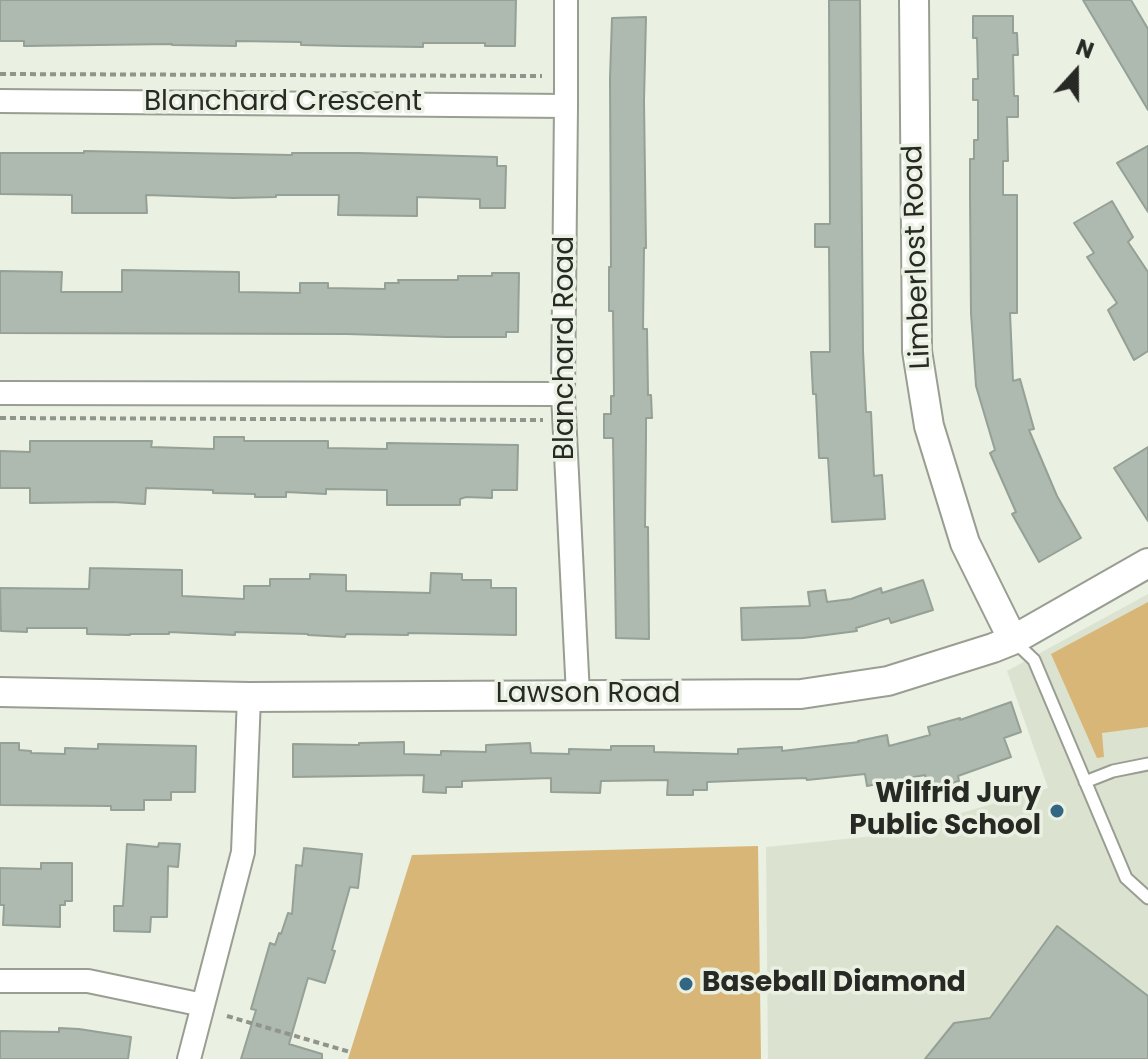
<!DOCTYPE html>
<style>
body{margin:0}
#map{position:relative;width:1148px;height:1059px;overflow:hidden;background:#eaf0e2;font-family:Poppins,sans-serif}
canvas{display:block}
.north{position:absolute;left:1036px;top:32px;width:80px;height:80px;-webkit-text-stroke:6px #eaf0e2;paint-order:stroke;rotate:21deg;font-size:22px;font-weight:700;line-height:32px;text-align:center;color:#272924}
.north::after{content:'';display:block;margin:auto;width:28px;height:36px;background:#272924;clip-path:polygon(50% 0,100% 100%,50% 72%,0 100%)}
</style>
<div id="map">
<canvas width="1148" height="1059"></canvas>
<div class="north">N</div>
</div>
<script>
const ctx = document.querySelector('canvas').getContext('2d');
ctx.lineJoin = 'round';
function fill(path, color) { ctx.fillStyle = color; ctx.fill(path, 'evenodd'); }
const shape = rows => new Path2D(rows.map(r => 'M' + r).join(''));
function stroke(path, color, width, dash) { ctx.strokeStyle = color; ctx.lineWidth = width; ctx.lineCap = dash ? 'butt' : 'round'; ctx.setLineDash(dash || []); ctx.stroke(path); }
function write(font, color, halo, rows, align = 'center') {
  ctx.font = font + ' Poppins,sans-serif'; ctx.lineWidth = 7; ctx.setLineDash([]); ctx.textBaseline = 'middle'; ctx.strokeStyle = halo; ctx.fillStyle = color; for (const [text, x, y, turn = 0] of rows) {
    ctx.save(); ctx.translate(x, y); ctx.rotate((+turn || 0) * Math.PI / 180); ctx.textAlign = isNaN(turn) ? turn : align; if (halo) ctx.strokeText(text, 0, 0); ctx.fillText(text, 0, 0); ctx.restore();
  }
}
const built = shape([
 [1148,594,1148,1059,768,1059,766,847,884,835,1048,788,1007,671]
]);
const green = shape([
 [1148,602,1148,727,1102,733,1104,757,1097,758,1051,654],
 [758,846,761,1059,348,1059,412,855]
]);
const building = shape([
 [0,0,516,0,515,46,485,46,485,43,423,43,423,47,344,46,301,45,301,42,236,41,236,46,172,45,172,44,24,46,24,41,0,41,0,0],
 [829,0,860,0,863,351,866,412,871,412,874,476,882,475,885,519,832,522,828,458,819,458,816,394,813,394,811,352,830,352,829,247,815,247,815,224,830,224,829,0],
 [1083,0,1131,0,1148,29,1148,110,1083,0],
 [973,16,1013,16,1013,33,1017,33,1018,55,1013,55,1014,96,1018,96,1018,117,1007,117,1008,161,1003,161,1003,195,1017,195,1017,313,1010,313,1013,381,1020,379,1034,429,1029,430,1057,496,1081,538,1039,562,1012,514,1016,512,990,453,995,450,976,386,971,313,970,195,970,159,974,159,974,140,978,140,978,100,973,100,973,79,978,79,977,38,973,38,973,16],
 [646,17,644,101,646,248,644,248,643,329,647,329,648,395,651,395,652,418,646,418,646,437,645,527,648,527,649,639,616,638,613,438,604,438,604,414,611,414,611,396,614,396,613,311,609,311,609,267,611,267,610,78,612,18,646,17],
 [1148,146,1148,212,1117,163,1148,146],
 [84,151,292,155,292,153,358,153,497,157,497,166,506,166,505,208,480,208,480,199,417,197,417,216,338,215,339,195,276,195,276,197,234,198,146,195,147,213,72,213,72,195,0,194,0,153,84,153,84,151],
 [1112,201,1133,237,1128,242,1148,272,1148,351,1134,360,1108,310,1117,303,1087,257,1094,253,1074,223,1112,201],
 [122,270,239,272,239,292,300,293,300,283,328,283,328,288,385,289,385,283,399,283,398,280,458,280,458,276,492,276,492,273,519,273,518,332,506,332,506,337,446,337,347,334,0,333,0,271,62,272,61,292,122,292,122,270],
 [214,437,244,437,244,441,328,441,328,448,387,449,387,443,518,445,517,490,492,490,492,498,466,497,460,499,460,505,387,505,387,490,326,489,326,494,286,492,286,497,255,497,255,494,213,493,213,490,146,488,145,504,113,502,30,503,30,488,0,488,0,451,30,452,30,441,152,441,151,447,214,449,214,437],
 [1148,447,1148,521,1114,468,1148,447],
 [90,568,182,570,182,596,244,599,244,586,270,586,270,579,310,579,310,574,346,575,346,591,430,593,431,573,462,574,462,580,491,580,491,588,516,588,516,635,408,633,408,635,346,634,345,637,308,635,308,634,235,632,235,635,169,632,169,634,130,634,130,635,87,634,87,628,27,628,27,632,1,631,0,588,89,589,90,568],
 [923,580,933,610,891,623,889,618,856,628,857,631,803,638,742,640,741,608,810,606,808,592,825,590,827,602,851,599,881,588,882,593,923,580],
 [1011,702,1021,732,1004,738,1011,757,958,776,959,781,929,790,925,775,867,786,865,774,807,780,806,778,707,782,707,790,693,790,693,795,667,795,668,780,601,781,600,793,551,792,551,778,462,781,462,787,446,787,446,793,423,792,424,775,293,777,293,744,359,745,359,743,404,742,404,754,441,755,441,751,486,752,486,745,530,743,531,753,569,754,569,749,611,750,611,746,654,746,654,752,738,754,738,749,782,747,782,751,859,742,858,741,887,735,889,746,930,735,928,727,960,718,960,720,1011,702],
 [0,743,19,743,19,750,31,751,31,753,65,754,65,748,98,749,98,744,196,746,195,792,171,792,171,800,144,800,144,810,111,810,111,806,0,805,0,743],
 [159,843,180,844,178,867,168,866,167,917,151,917,150,932,114,931,114,906,123,906,127,844,158,847,159,843],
 [304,848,362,854,358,888,350,887,332,950,335,951,325,983,308,978,289,1044,322,1054,322,1059,241,1059,256,1010,251,1009,270,943,275,945,279,933,281,934,288,913,292,914,296,865,302,866,304,848],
 [41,863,72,863,72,901,65,901,65,905,60,905,60,927,3,925,4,905,0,905,0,868,41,869,41,863],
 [1057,926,1148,996,1148,1059,925,1059,954,1023,990,1018,1057,926],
 [59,1028,79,1029,131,1037,128,1059,0,1059,0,1031,59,1032,59,1028]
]);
const path = shape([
 [0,74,542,76],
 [0,418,543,420],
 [227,1016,350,1052]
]);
const service = shape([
 [1013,640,1034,660,1126,878,1148,898],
 [1085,782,1113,771,1148,764]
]);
const minor = shape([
 [566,0,566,106,563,394,578,695],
 [0,101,566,106],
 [0,393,563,394],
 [0,981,88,981,203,1005],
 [189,1059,243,852,249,697]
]);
const tertiary = shape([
 [914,0,917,351,929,426,965,543,1013,640],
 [0,692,249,697,801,694,888,681,993,648,1013,640,1148,563]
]);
const markers = [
 [1057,811,8,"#326683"],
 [686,984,8,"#326683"]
];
const streetNames = [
 ["Blanchard Crescent",283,103],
 ["Limberlost Road",918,257,-92],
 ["Blanchard Road",566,348,-90],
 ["Lawson Road",588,695]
];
const poiNames = [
 ["Wilfrid Jury",1041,795],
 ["Public School",1041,827],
 ["Baseball Diamond",702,984,"left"]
];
fill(built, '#dbe3d0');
fill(green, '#d8b677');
fill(building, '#aeb9af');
stroke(building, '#95a096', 2);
stroke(service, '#989e91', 15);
stroke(minor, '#989e91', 26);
stroke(tertiary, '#989e91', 32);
stroke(path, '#90948a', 4, [6, 4]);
stroke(service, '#fff', 11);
stroke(minor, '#fff', 22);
stroke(tertiary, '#fff', 28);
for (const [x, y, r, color] of markers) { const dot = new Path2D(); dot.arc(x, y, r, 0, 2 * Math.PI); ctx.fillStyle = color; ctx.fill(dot); stroke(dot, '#eaf0e2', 3); }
write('28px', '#272924', '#eaf0e2', streetNames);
write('bold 28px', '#272924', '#eaf0e2', poiNames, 'right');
</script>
